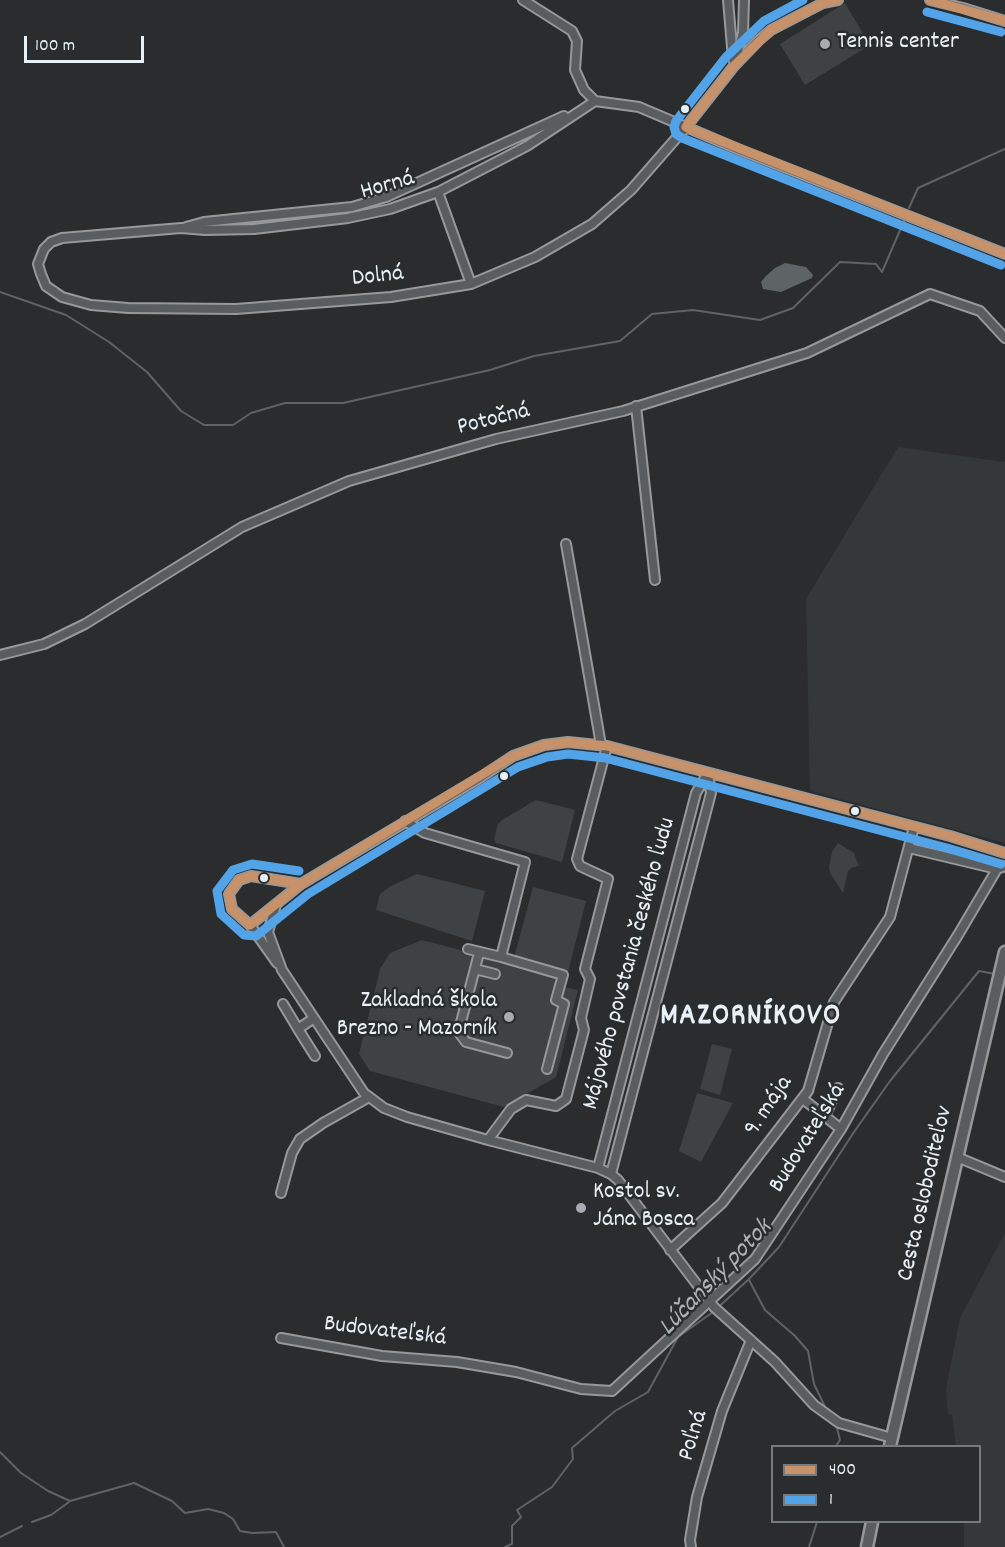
<!DOCTYPE html>
<meta charset="utf-8">
<style>
body{margin:0}
#map{position:relative;width:1005px;height:1547px;overflow:hidden;background:#2b2c2d;font-family:Dekko,sans-serif}
canvas{display:block}
.legend{position:absolute;left:771px;top:1445px;width:210px;height:78px;box-sizing:border-box;background:#2a2d2e;border:2px solid #767b7f;margin:0;padding:8px 10px;list-style:none;font-size:18px;color:#e8f1f8}
.legend li{display:flex;align-items:center;gap:12px;height:30px}
.legend b{width:30px;border:2px solid #767b7f}
.scale{position:absolute;left:24px;top:36px;width:120px;height:27px;box-sizing:border-box;border:3px solid #e8f1f8;border-top:0;padding-left:8px;font-size:18px;line-height:21px;white-space:nowrap;color:#e8f1f8;-webkit-text-stroke:4px #2a2d2e;paint-order:stroke}
</style>
<div id="map">
<canvas width="1005" height="1547"></canvas>
<ul class="legend">
<li><b style="height:8px;background:#c7916a"></b>400</li>
<li><b style="height:8px;background:#53a3e8"></b>1</li>
</ul>
<div class="scale">100 m</div>
</div>
<script>
const ctx = document.querySelector('canvas').getContext('2d');
ctx.lineJoin = 'round';
function fill(path, color) { ctx.fillStyle = color; ctx.fill(path, 'evenodd'); }
const shape = rows => new Path2D(rows.map(r => 'M' + r).join(''));
function stroke(path, color, width, dash) { ctx.strokeStyle = color; ctx.lineWidth = width; ctx.lineCap = dash ? 'butt' : 'round'; ctx.setLineDash(dash || []); ctx.stroke(path); }
function write(font, color, halo, rows, align = 'center') {
  ctx.font = font + ' Dekko,sans-serif'; ctx.lineWidth = 5; ctx.setLineDash([]); ctx.textBaseline = 'middle'; ctx.strokeStyle = halo; ctx.fillStyle = color; for (const [text, x, y, turn = 0] of rows) {
    ctx.save(); ctx.translate(x, y); ctx.rotate((+turn || 0) * Math.PI / 180); ctx.textAlign = isNaN(turn) ? turn : align; if (halo) ctx.strokeText(text, 0, 0); ctx.fillText(text, 0, 0); ctx.restore();
  }
}
const built = shape([
 [898,447,1005,462,1005,843,810,791,806,599],
 [1005,1233,1005,1547,964,1547,964,1522,980,1522,980,1446,956,1446,952,1414,948,1414,946,1389,960,1318]
]);
const green = shape([
 [845,3,870,45,805,85,780,44],
 [536,800,575,810,562,862,496,843,494,839,498,824,502,820],
 [838,843,854,853,859,866,853,867,848,871,843,893,830,873,829,867,832,852],
 [417,874,485,891,472,941,376,910,380,894,391,886],
 [533,887,586,901,568,972,514,958],
 [422,940,468,952,473,954,475,959,480,960,487,957,555,975,555,985,578,990,556,1077,504,1107,370,1071,359,1054,380,969,390,953],
 [712,1044,732,1049,720,1095,700,1089],
 [697,1093,733,1103,701,1162,679,1151]
]);
const water = shape([
 [785,263,806,267,813,275,812,278,781,292,763,289,761,282,766,276,775,268]
]);
const stream = shape([
 [909,208,918,188,1005,149],
 [0,292,66,315,109,342,147,372,181,411,204,425,233,425,251,413,285,403,343,403,490,370,534,356,620,341,652,314,693,310,760,320,793,308,840,262,876,264,882,272,904,221],
 [749,1280,765,1310,795,1336,808,1351,814,1384,827,1411],
 [836,1446,840,1440,837,1428],
 [0,1452,21,1473,48,1491,70,1501,134,1483,172,1501,185,1513,208,1509,224,1513,233,1519,240,1531,252,1533,276,1532,284,1547],
 [32,1522,51,1515,69,1502],
 [0,1537,22,1526],
 [505,1547,512,1544,512,1526,521,1517,517,1510,552,1487,573,1459,572,1448,615,1411,648,1392,678,1337,713,1312,749,1279,779,1247,854,1132,890,1081,979,971,995,974],
 [809,1547,817,1522]
]);
const street = shape([
 [523,0,572,31,577,41,575,70,584,90,595,101],
 [728,0,733,59],
 [838,0,823,3,771,30,758,41,734,66,686,127,631,190,592,224,535,257,471,284,391,297,236,309,128,308,91,305,62,297,46,286,41,274,38,264,44,249,51,242,62,238,181,228,205,230,254,229,348,218,390,209,438,192,527,146,595,101,639,107,686,127,738,149,1005,254],
 [930,0,963,8,1005,21],
 [734,65,743,33,744,0],
 [438,192,471,284],
 [186,227,204,222,352,207,386,197,564,116],
 [636,406,655,580],
 [566,544,601,745],
 [0,655,44,644,85,624,242,527,349,481,496,439,623,411,807,353,930,294,980,311,1005,338],
 [405,821,425,833,525,862,501,957,563,975,556,1000,564,1004,547,1069],
 [909,848,997,869],
 [276,905,268,932,282,970,364,1093,384,1108,407,1117,488,1140,598,1168,611,1174,618,1180,714,1307,775,1362,814,1405,839,1423,892,1438],
 [250,925,301,884,481,777,513,756,544,745,568,742,607,746,950,836,1005,853],
 [468,949,501,957],
 [479,953,460,1026,460,1034,466,1042,507,1053],
 [277,963,250,925,232,909,229,894,239,880,251,876,301,884],
 [475,969,495,974],
 [283,1004,298,1029,314,1018],
 [298,1029,315,1056],
 [803,1099,841,1129],
 [825,1116,838,1088],
 [488,1140,511,1109,526,1100,556,1106,566,1099,584,1030,581,1018,590,979,585,969,608,879,580,866,577,859,607,746],
 [957,1157,1005,1177],
 [598,1168,696,793,708,773],
 [611,1174,711,793,708,773],
 [281,1193,292,1153,300,1139,323,1123,369,1097],
 [670,1250,722,1203,808,1091,834,1002,890,917,914,827],
 [281,1338,382,1356,457,1362,516,1372,581,1389,612,1391,755,1259,841,1129,883,1054,958,935,997,869,1005,866],
 [691,1547,690,1540,697,1497,722,1411,751,1340]
]);
const secondary = shape([
 [890,1446,1005,952],
 [867,1547,872,1522]
]);
const bus1 = shape([
 [930,0,1005,21],
 [686,127,1005,254],
 [686,127,734,66,771,30,823,3,838,0],
 [250,925,301,884,513,756,544,745,568,742,607,746,950,836,1005,853],
 [250,925,232,909,229,894,239,880,251,876,301,884]
]);
const bus2 = shape([
 [803,0,764,21,726,57,676,121,674,127,676,134,682,138,1001,265],
 [927,12,1001,32],
 [299,871,252,864,233,870,217,891,221,914,244,935,256,936,308,894,518,767,547,757,568,754,605,758,947,848,1001,864]
]);
const markers = [
 [825,44,6,"#a6acb1"],
 [685,109,5,"#e8f1f8"],
 [504,776,5,"#e8f1f8"],
 [855,811,5,"#e8f1f8"],
 [264,878,5,"#e8f1f8"],
 [509,1017,6,"#a6acb1"],
 [581,1208,6,"#a6acb1"]
];
const poiNames = [
 ["Tennis center",837,44],
 ["Zakladná škola",497,1003,"right"],
 ["Brezno - Mazorník",497,1031,"right"],
 ["Kostol sv.",593,1194],
 ["Jána Bosca",593,1222]
];
const streetNames = [
 ["Horná",388,187,-16],
 ["Dolná",378,278,-6],
 ["Potočná",494,421,-14],
 ["Májového povstania českého ľudu",631,964,-75],
 ["9. mája",770,1107,-56],
 ["Budovateľská",809,1139,-58],
 ["Cesta osloboditeľov",927,1194,-77],
 ["Budovateľská",385,1333,7],
 ["Poľná",695,1436,-73]
];
const waterNames = [
 ["Lúčanský potok",717,1279,-46]
];
const districtNames = [
 ["MAZORNÍKOVO",751,1019]
];
fill(built, '#353839');
fill(green, '#3f4244');
fill(water, '#5e6365');
stroke(stream, '#5e6365', 2);
stroke(street, '#96989a', 12);
stroke(secondary, '#96989a', 15);
stroke(street, '#5a5d60', 8);
stroke(secondary, '#5a5d60', 10);
stroke(bus1, '#c7916a', 9);
stroke(bus2, '#53a3e8', 9);
for (const [x, y, r, color] of markers) { const dot = new Path2D(); dot.arc(x, y, r, 0, 2 * Math.PI); ctx.fillStyle = color; ctx.fill(dot); stroke(dot, '#2a2d2e', 2); }
write('24px', '#e8f1f8', '#2a2d2e', poiNames, 'left');
write('24px', '#e8f1f8', '#2a2d2e', streetNames);
write('italic 26px', '#acb3b9', '#2a2d2e', waterNames);
ctx.letterSpacing = '1.5px';
write('bold 30px', '#e8f1f8', '#2a2d2e', districtNames);
ctx.letterSpacing = '0px';
</script>
